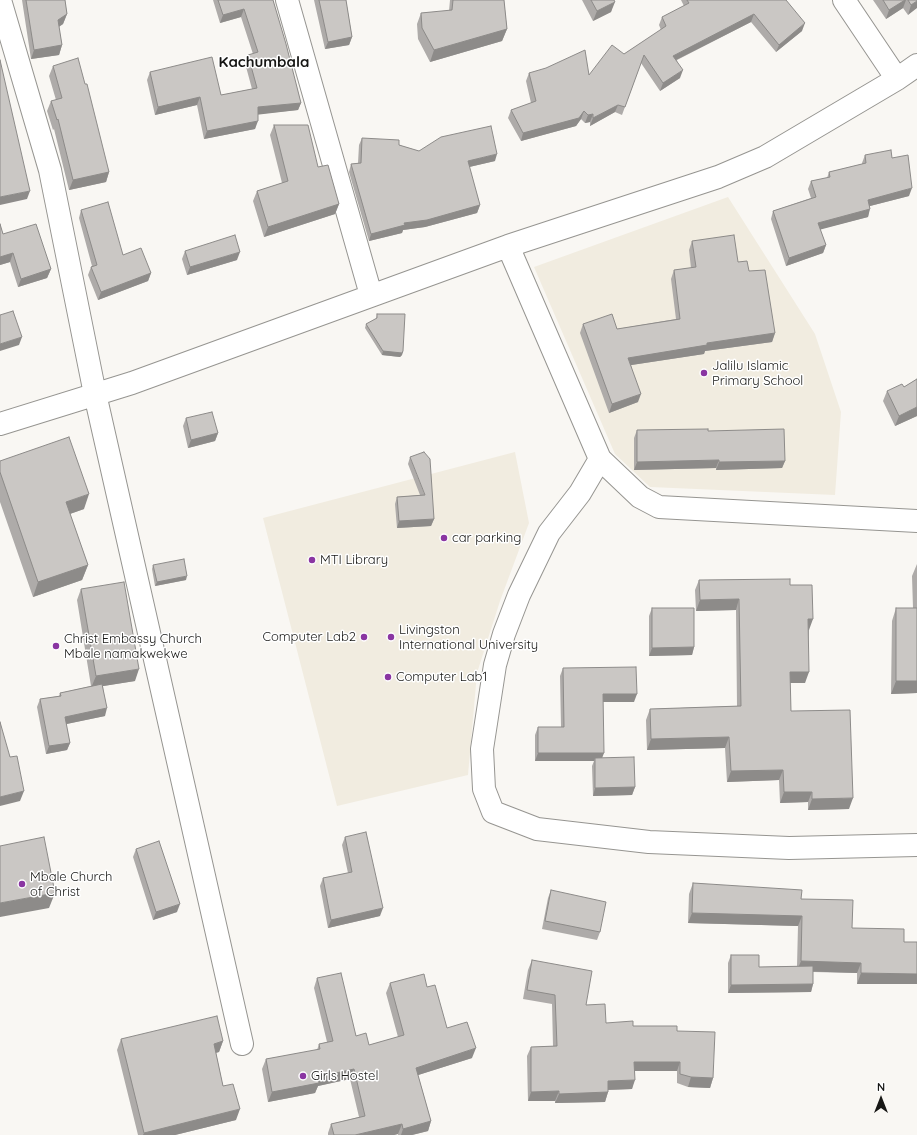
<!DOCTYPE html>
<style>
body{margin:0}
#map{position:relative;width:917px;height:1135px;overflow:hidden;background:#f9f7f3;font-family:Quicksand,sans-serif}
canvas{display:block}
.north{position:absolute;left:861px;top:1079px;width:40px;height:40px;-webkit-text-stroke:3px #fff;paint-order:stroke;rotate:0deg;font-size:11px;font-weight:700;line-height:16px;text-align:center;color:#171715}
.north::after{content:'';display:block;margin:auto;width:14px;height:18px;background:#171715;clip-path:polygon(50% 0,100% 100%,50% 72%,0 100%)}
</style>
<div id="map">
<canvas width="917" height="1135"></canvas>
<div class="north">N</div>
</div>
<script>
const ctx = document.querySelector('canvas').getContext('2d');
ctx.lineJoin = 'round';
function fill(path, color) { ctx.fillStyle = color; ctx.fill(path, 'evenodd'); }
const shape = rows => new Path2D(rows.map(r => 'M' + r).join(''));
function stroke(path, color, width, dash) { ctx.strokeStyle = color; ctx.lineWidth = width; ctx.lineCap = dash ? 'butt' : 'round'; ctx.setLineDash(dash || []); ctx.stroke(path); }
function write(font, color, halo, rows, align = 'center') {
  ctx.font = font + ' Quicksand,sans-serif'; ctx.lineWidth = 3; ctx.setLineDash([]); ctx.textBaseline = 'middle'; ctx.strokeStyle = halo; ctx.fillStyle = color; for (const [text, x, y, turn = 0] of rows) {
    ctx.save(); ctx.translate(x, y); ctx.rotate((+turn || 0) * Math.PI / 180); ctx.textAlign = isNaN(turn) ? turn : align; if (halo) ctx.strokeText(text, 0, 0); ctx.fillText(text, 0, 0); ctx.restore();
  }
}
const built = shape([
 [728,197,815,334,841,412,835,495,650,487,615,454,534,267],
 [515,452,529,523,500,601,477,673,468,775,337,806,263,518]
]);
const minor = shape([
 [0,0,50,170,95,394,242,1044],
 [287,0,371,295],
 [844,0,897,79],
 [508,246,600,459,640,497,659,507,917,521],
 [0,424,132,383,508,246,718,177,765,157,897,79,917,65],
 [600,459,580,493,549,533,519,595,504,634,495,665,482,749,484,789,493,812,537,829,649,842,789,848,917,845]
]);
const wall = shape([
 [22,0,65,0,67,14,63,24,59,27,62,45,59,55,31,59],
 [213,0,273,0,301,103,298,110,258,114,255,129,204,139,197,105,155,115,147,80,150,72,221,95,252,89,245,63,248,55,253,54,241,17,220,23],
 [314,0,346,0,352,37,349,45,325,49],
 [450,0,504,0,507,29,502,41,430,62,418,39,417,24,421,13,449,11],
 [582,0,614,0,611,12,593,21],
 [681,0,786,0,802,31,776,52,751,22,677,60,680,78,660,91,641,63,622,115,615,112,590,126,590,122,585,123,581,119,576,126,521,141,508,118,511,110,531,103,526,81,529,73,589,75,624,54,661,30,659,25,662,17,684,6],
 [873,0,917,0,908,15,903,8,886,19],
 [53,66,109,172,106,182,69,190,54,129,53,130,47,111,51,101,56,100,49,76],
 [274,125,318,167,339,204,335,214,264,237,253,201,257,191,282,183,270,135],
 [362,138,399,145,419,151,495,161,469,167,480,205,477,213,425,227,403,230,402,233,369,241,349,172,351,164,358,163,359,145],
 [865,155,892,158,909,196,870,206,868,217,820,229,826,245,823,253,786,266,771,219,773,211,811,198,808,189,811,181,827,178,829,172,862,164,862,163],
 [81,210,123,255,151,273,148,281,98,300,88,275,91,267,92,266,79,218],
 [0,224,3,234,51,269,47,278,18,287,10,262,0,265],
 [692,241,738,262,749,271,775,333,772,342,705,351,704,354,631,365,638,402,609,413,580,333,583,324,617,329,676,319,671,279,674,270,691,268,689,250],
 [185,251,237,260,187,275,182,259],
 [377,314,403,351,402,355,400,357,382,355,365,328,366,324,376,319],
 [917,379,917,416,895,426,883,401,887,391,904,387],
 [186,418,218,433,215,441,188,448,183,426],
 [637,430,708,431,785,461,782,468,716,470,716,468,634,470,634,438],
 [410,457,434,519,431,526,397,528,395,504,397,497,420,495,408,464],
 [0,461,84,509,70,514,88,565,82,580,33,597,0,502],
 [917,564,917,693,891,694,892,621,896,608,913,608,912,576],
 [153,565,186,580,155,586,152,569],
 [699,580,790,585,809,630,805,683,790,683,791,711,849,809,808,810,808,802,780,803,779,780,727,782,725,748,647,750,646,720,650,709,737,706,736,610,696,611,695,590],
 [81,589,135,681,103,686,105,716,66,724,70,743,67,750,46,754,37,707,40,699,59,696,60,693,91,686,77,600],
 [652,608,694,647,692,655,649,656,649,616],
 [563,668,634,702,603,702,602,758,635,787,632,795,593,796,592,766,594,761,535,761,535,735,538,727,561,727,560,676],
 [345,837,380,916,328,928,320,886,323,878,348,873,342,845],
 [136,849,177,912,153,920,133,857],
 [693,883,801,899,852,928,904,942,917,942,917,984,857,984,857,973,813,972,813,984,811,992,728,993,728,963,731,955,759,967,797,966,798,926,688,923,689,894],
 [551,890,600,932,597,940,542,929,548,898],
 [532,960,586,1005,606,1023,677,1031,713,1078,710,1088,688,1087,677,1083,677,1071,635,1071,632,1089,608,1090,608,1092,605,1102,555,1103,555,1101,528,1101,527,1056,531,1047,553,1046,552,1004,523,999,528,970],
 [317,978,356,1036,369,1045,398,1037,386,993,390,983,427,987,447,1028,472,1058,418,1075,431,1121,428,1131,412,1135,398,1135,398,1134,394,1135,328,1135,328,1133,331,1124,359,1117,350,1079,318,1086,315,1093,268,1102,262,1069,266,1059,317,1050,319,1044,327,1042,314,988],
 [121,1039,223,1041,219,1052,216,1053,223,1086,236,1120,175,1135,138,1135,117,1050]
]);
const shadedWall = shape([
 [905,0,906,0,903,8,886,19,889,10],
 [917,1,917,8,908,15,911,5],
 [615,2,611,12,593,21,597,11],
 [244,9,241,17,220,23,223,15],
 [67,14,63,24,55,29,58,20],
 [754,14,751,22,670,63,673,56],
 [805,23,802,31,776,52,779,45],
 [507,29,502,41,430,62,434,50],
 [352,37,349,45,325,49,328,42],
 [62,45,59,55,31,59,34,50],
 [683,70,680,78,660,91,663,83],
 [200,97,197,105,155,115,158,107],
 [301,103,298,110,255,115,258,107],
 [618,105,615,112,590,126,593,118],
 [584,111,581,119,576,126,521,141,523,133],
 [593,114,590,122,585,123,588,115],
 [258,121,255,129,204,139,207,131],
 [497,154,495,161,465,168,468,161],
 [109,172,106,182,69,190,73,180],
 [912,188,909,196,866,207,868,200],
 [30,191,27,199,0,205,0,197],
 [339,204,335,214,264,237,268,227],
 [480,205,477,213,425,227,403,230,402,233,369,241,371,234,404,223],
 [870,209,868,217,815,231,818,223],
 [826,245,823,253,786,266,789,258],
 [240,252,237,260,187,275,190,267],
 [13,253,10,262,0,265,0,257],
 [51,269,47,278,18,287,21,279],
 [151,273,148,281,98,300,101,292],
 [775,333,772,342,705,351,704,354,625,366,628,358,707,343],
 [22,337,19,345,0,351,0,344],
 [383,351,403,351,402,355,400,357,382,355],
 [641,394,638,402,609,413,612,404],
 [917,407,917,416,895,426,899,416],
 [218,433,215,441,188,448,191,440],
 [719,460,716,468,634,470,637,462],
 [785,461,782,468,716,470,719,462],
 [89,494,84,509,61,517,66,502],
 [434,519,431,526,397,528,399,521],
 [88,565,82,580,33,597,38,582],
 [187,576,186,580,155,586,157,582],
 [739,599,736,610,696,611,700,600],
 [808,619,813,619,809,630,804,630],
 [694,647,692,655,649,656,652,648],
 [139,669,135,681,91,688,96,676],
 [790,672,809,672,805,683,786,683],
 [896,681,917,681,917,693,891,694],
 [603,694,637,694,634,702,600,702],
 [107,708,105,716,62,725,65,717],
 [729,737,725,748,647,750,651,739],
 [70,743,67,750,46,754,49,746],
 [538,753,604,753,601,761,595,758,594,761,535,761],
 [783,770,779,780,727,782,731,771],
 [635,787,632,795,593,796,595,788],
 [24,791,20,801,0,806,0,797],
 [784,792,812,792,808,802,780,803],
 [853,798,849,809,808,810,812,799],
 [55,893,49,908,0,917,0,903],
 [180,904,177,912,153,920,156,912],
 [383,908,380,916,328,928,331,920],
 [692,913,802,916,798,926,688,923],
 [801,961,861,963,857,973,797,971],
 [861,973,917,974,917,984,857,984],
 [813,984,811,992,728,993,731,985],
 [223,1041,219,1052,210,1054,214,1044],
 [476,1048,472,1058,412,1077,416,1068],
 [634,1062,680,1062,677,1071,631,1071],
 [354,1069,350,1079,318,1086,315,1093,268,1102,272,1092,318,1077],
 [691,1077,713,1078,710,1088,688,1087],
 [635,1080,632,1089,604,1090,608,1081],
 [559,1091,555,1101,528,1101,531,1092],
 [608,1092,605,1102,555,1103,559,1094],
 [240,1109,236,1120,175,1135,143,1135,144,1133],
 [431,1121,428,1131,412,1135,401,1135,403,1129],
 [402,1124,398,1134,394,1135,355,1135]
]);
const building = shape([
 [26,0,65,0,67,14,58,20,62,45,34,50,26,0],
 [218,0,273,0,286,44,301,103,258,107,258,121,207,131,200,97,158,107,150,72,212,57,221,95,257,88,248,55,258,52,244,9,223,15,218,0],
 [319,0,346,0,352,37,328,42,319,0],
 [453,0,504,0,507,29,434,50,422,28,421,13,452,10,453,0],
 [591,0,614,0,615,2,597,11,591,0],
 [687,0,786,0,805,23,779,45,754,14,673,56,683,70,663,83,644,55,625,107,618,105,593,118,593,114,588,115,584,111,579,118,523,133,511,110,536,101,529,73,546,68,585,50,589,75,612,45,624,54,666,26,662,17,689,3,687,0],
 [883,0,905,0,889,10,883,0],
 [908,0,917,0,917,1,911,5,908,0],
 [78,58,85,84,87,84,109,172,73,180,58,119,57,120,51,101,62,98,53,66,78,58],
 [0,60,30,191,0,197,0,60],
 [274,125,308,125,318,167,328,165,339,204,268,227,257,191,288,181,274,125],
 [491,126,497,154,468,161,480,205,427,220,404,223,405,225,371,234,351,164,361,163,362,138,399,140,399,145,419,151,441,137,491,126],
 [891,150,892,158,908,155,912,188,868,200,870,209,818,223,826,245,789,258,773,211,816,197,811,181,830,177,829,172,866,163,865,155,891,150],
 [108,202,123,255,141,248,151,273,101,292,91,267,97,265,81,210,108,202],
 [0,224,3,234,36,224,51,269,21,279,13,253,0,257,0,224],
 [235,235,240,252,190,267,185,251,235,235],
 [734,235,738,262,747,261,749,271,765,270,775,333,707,343,707,345,628,358,641,394,612,404,583,324,612,314,617,329,680,319,674,270,696,267,692,241,734,235],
 [13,311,22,337,0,344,0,315,13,311],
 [377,314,405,314,403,351,402,353,383,351,366,324,377,318,377,314],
 [917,379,917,407,899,416,887,391,902,384,904,387,917,379],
 [212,412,218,433,191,440,186,418,212,412],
 [708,429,708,431,784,429,785,461,719,462,719,460,637,462,637,430,708,429],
 [69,437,89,494,66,502,88,565,38,582,0,472,0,461,69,437],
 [424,452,430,459,434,519,399,521,397,497,425,495,410,457,424,452],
 [184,559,187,576,157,582,153,565,184,559],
 [790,579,790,585,812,585,813,619,808,619,809,672,790,672,791,711,850,710,853,798,812,799,812,792,784,792,783,770,731,771,729,737,651,739,650,709,741,706,739,599,700,600,699,580,790,579],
 [124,582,139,669,96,676,81,589,124,582],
 [652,608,694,608,694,647,652,648,652,608],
 [896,608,917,608,917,681,896,681,896,608],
 [636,667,637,694,603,694,604,753,538,753,538,727,564,727,563,668,636,667],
 [102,684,107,708,65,717,70,743,49,746,40,699,61,696,60,693,102,684],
 [0,722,10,757,17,756,24,791,0,797,0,722],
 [634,757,635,787,595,788,595,758,634,757],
 [366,832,383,908,331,920,323,878,352,872,345,837,366,832],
 [44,837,55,893,0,903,0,846,44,837],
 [159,841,180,904,156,912,136,849,159,841],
 [693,883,802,890,801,899,853,900,852,928,904,929,904,942,917,942,917,974,861,973,861,963,801,961,802,916,692,913,693,883],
 [551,890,606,902,600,932,545,921,551,890],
 [731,955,759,955,759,967,813,966,813,984,731,985,731,955],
 [532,960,592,971,586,1005,605,1004,606,1023,633,1021,633,1026,677,1026,677,1031,715,1032,713,1078,691,1077,680,1074,680,1062,634,1062,635,1080,608,1081,608,1092,559,1094,559,1091,531,1092,531,1047,557,1046,555,995,527,990,532,960],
 [341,973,356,1036,366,1033,369,1045,404,1035,390,983,424,974,427,987,435,985,447,1028,467,1022,476,1048,416,1068,431,1121,403,1129,402,1124,355,1135,334,1135,331,1124,365,1116,354,1069,318,1077,319,1083,272,1092,266,1059,320,1049,319,1044,333,1041,317,978,341,973],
 [217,1016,223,1041,214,1044,223,1086,233,1084,240,1109,144,1133,121,1039,217,1016]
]);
const markers = [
 [704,373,4,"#8a35a2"],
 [444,538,4,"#8a35a2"],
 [312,560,4,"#8a35a2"],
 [364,637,4,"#8a35a2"],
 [391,637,4,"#8a35a2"],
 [56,646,4,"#8a35a2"],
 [388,677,4,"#8a35a2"],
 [22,884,4,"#8a35a2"],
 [303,1076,4,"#8a35a2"]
];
const poiNames = [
 ["Jalilu Islamic",712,366],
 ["Primary School",712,381],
 ["car parking",452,538],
 ["MTI Library",320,560],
 ["Livingston",399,630],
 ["International University",399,645],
 ["Computer Lab2",356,637,"right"],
 ["Christ Embassy Church",64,639],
 ["Mbale namakwekwe",64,654],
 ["Computer Lab1",396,677],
 ["Mbale Church",30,877],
 ["of Christ",30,892],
 ["Girls Hostel",311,1076]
];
const quarterNames = [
 ["Kachumbala",264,62]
];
fill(built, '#f1ece0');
stroke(minor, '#969591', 24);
stroke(minor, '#fff', 22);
fill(wall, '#aeaba9');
fill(shadedWall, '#8d8b89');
fill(building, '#cac7c4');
stroke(building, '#8d8b89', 1);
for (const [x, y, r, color] of markers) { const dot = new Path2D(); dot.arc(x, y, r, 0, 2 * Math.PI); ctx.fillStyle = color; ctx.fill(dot); stroke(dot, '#fff', 1.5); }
write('13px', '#171715', '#fff', poiNames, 'left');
write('bold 15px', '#171715', '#fff', quarterNames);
</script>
